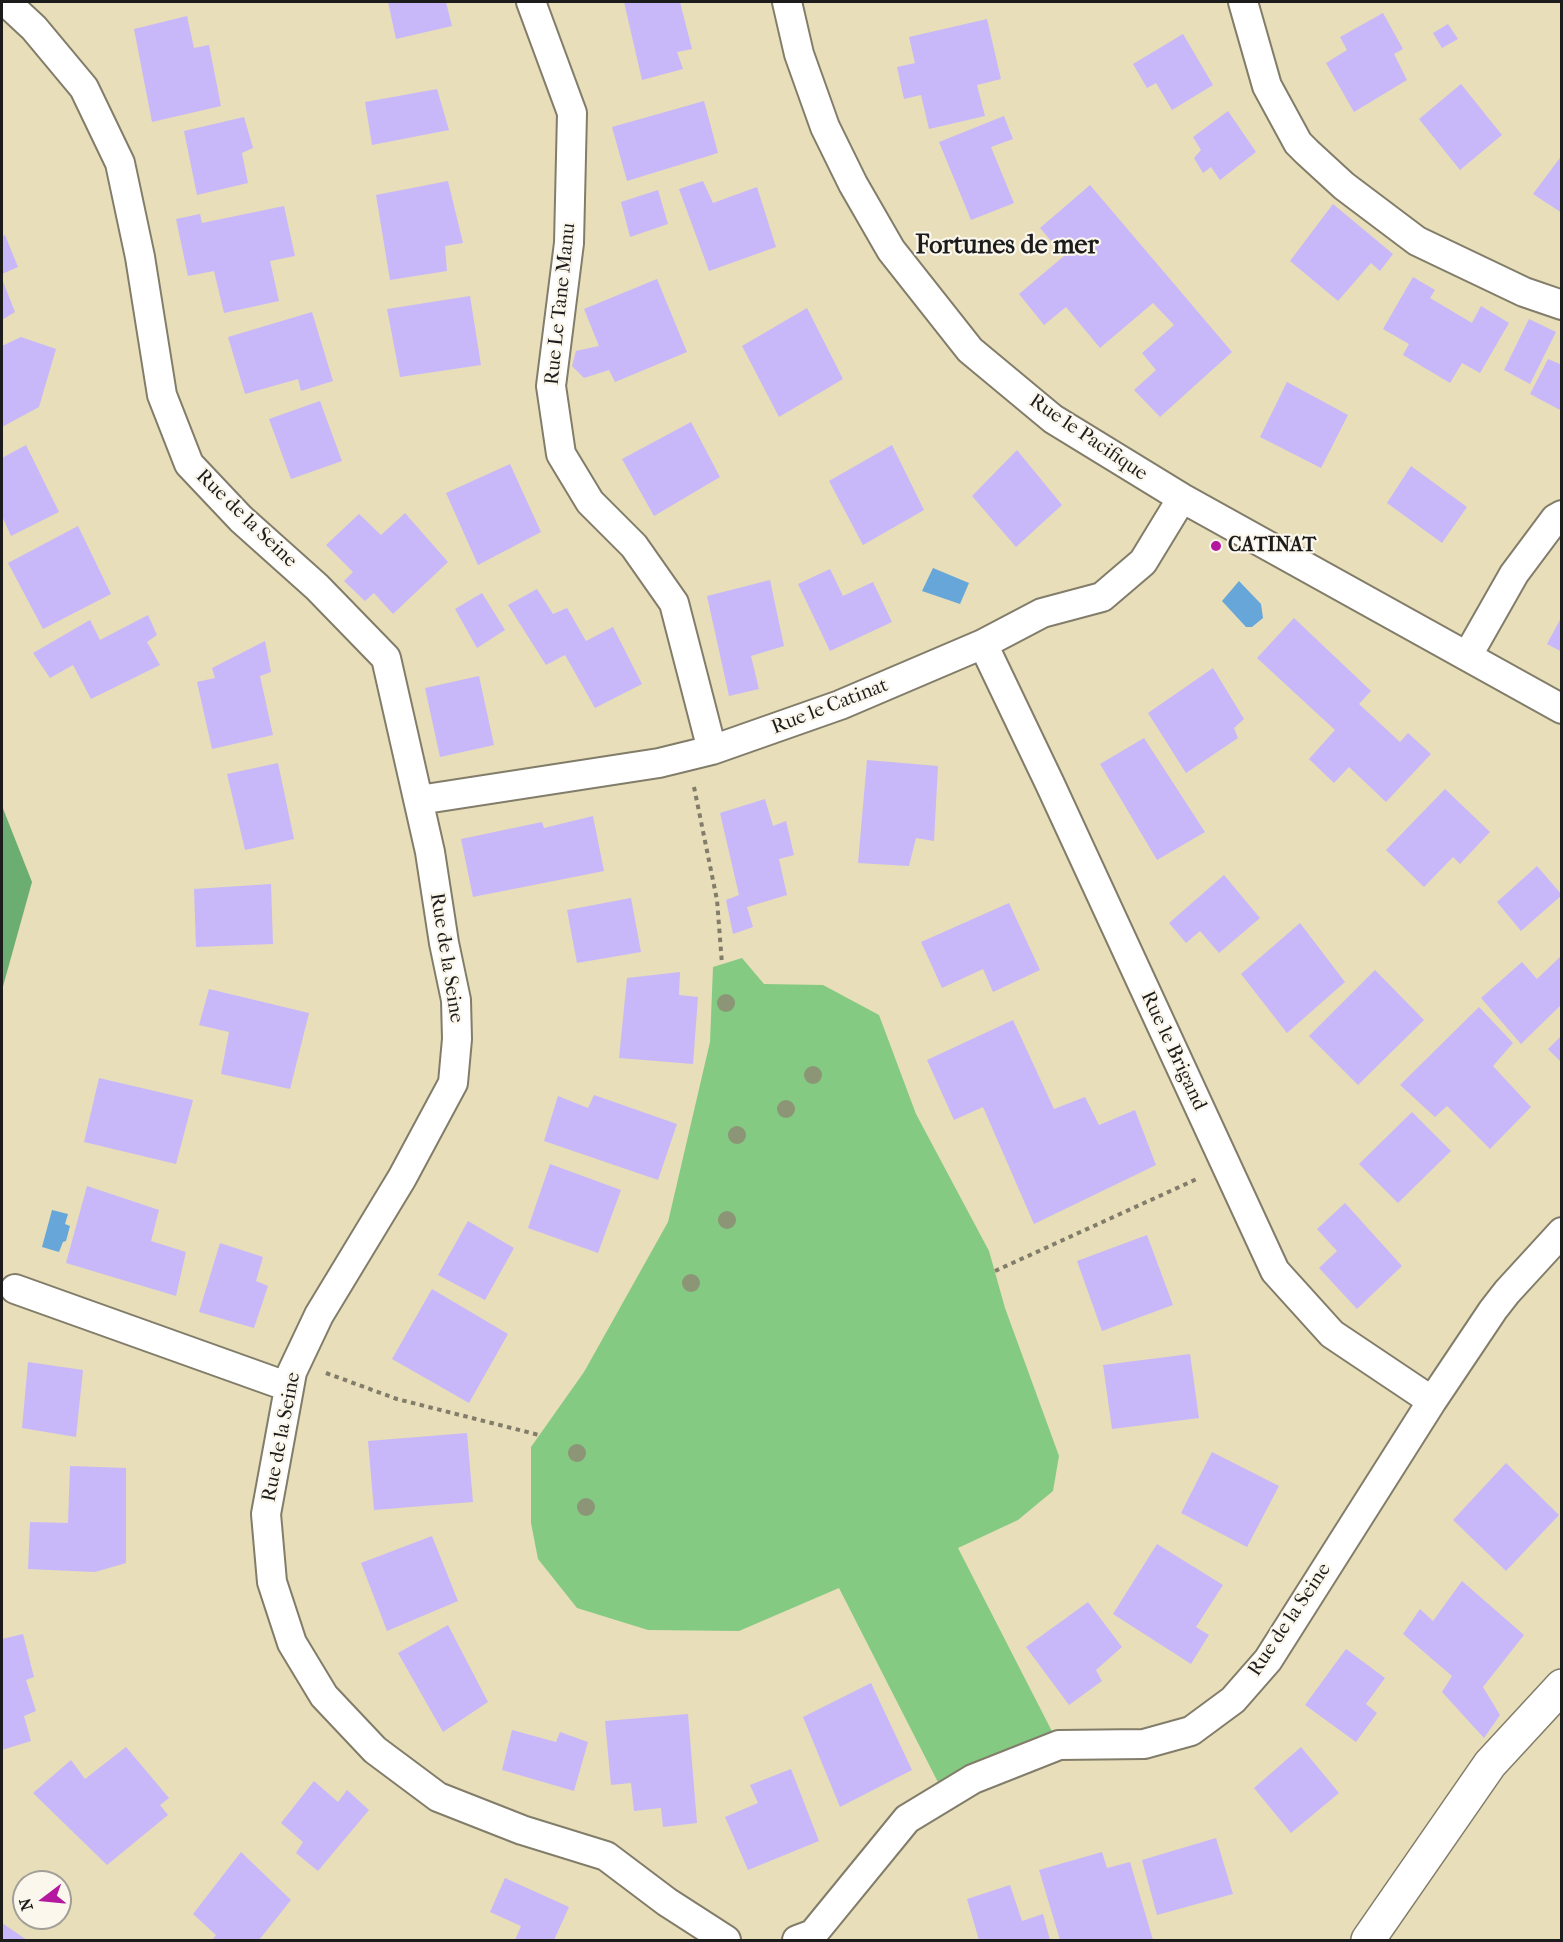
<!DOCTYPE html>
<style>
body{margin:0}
#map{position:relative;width:1563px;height:1942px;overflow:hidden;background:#e8deb9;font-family:"IM FELL French Canon",serif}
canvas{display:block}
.frame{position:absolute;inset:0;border:3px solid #1c1c1c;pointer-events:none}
.north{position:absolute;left:12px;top:1870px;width:60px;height:60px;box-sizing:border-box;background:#fbf7ec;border:2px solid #a29f99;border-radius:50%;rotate:254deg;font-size:16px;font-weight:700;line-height:24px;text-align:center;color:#1c1c1c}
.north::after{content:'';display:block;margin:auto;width:21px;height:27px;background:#b5179e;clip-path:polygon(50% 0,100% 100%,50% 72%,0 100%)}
</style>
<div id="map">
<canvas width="1563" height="1942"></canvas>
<div class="frame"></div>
<div class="north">N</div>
</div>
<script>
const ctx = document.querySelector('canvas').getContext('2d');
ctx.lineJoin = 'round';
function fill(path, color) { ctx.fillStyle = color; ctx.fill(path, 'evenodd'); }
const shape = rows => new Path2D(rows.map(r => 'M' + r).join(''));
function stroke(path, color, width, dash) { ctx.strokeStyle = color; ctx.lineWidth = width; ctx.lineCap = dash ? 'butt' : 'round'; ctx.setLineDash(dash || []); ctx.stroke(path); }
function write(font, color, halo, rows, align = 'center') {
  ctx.font = font + ' "IM FELL French Canon",serif'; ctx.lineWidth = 4.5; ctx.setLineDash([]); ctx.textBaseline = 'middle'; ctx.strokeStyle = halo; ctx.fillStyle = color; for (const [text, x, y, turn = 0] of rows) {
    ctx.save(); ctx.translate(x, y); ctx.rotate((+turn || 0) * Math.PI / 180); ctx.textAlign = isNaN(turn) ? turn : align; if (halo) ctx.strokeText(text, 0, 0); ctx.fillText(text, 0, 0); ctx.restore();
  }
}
const green = shape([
 [742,958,764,984,823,985,879,1015,916,1114,989,1251,1005,1308,1059,1456,1053,1491,1018,1520,958,1548,1059,1745,945,1796,839,1588,739,1631,648,1630,577,1608,538,1559,531,1523,531,1447,584,1372,668,1222,710,1042,713,967]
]);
const forest = shape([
 [2,806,32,882,2,990]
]);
const water = shape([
 [933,568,969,583,960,604,922,591],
 [1239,581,1261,604,1263,618,1252,627,1246,627,1222,601],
 [52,1210,68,1214,65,1224,70,1226,66,1241,63,1242,59,1252,42,1247]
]);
const building = shape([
 [388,2,446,2,452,26,396,39],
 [624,2,680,2,692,49,677,52,683,69,642,80],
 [1383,13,1403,49,1394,54,1407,80,1354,112,1326,63,1347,50,1340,37],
 [187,16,194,48,209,45,221,106,152,122,134,29],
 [987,19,1001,79,977,85,985,116,929,129,921,95,904,99,897,67,915,63,909,37],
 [1448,24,1458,39,1442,48,1433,33],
 [1183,34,1213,85,1172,110,1156,83,1147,88,1133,64],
 [1461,84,1502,135,1460,170,1419,119],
 [437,89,449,130,372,145,365,102],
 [704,101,718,153,627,181,612,127],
 [1228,111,1256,152,1220,180,1211,167,1203,173,1194,158,1201,150,1193,137],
 [1004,116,1013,139,991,147,1014,203,971,220,939,142],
 [244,117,253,148,242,153,248,183,197,195,184,131],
 [1562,155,1562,213,1533,194],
 [448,181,463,243,445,246,447,271,390,280,376,195],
 [703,181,713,203,757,187,776,247,709,271,679,189],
 [1090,185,1232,352,1160,417,1134,390,1156,370,1142,353,1174,325,1153,303,1100,348,1066,307,1044,325,1019,294,1064,256,1040,228],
 [658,190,668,224,630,237,621,202],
 [1333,204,1393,254,1380,271,1371,263,1338,301,1290,261],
 [284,206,295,256,270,261,279,301,224,313,214,271,188,276,176,219,200,214,202,223],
 [5,235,18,267,2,274,2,237],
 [1413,277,1435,290,1430,298,1472,323,1481,306,1509,323,1480,373,1462,363,1450,383,1403,355,1409,344,1383,329],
 [2,279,15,312,2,320],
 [657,279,687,352,615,382,609,370,584,378,572,366,576,351,599,346,584,309],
 [470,296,481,365,400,377,387,309],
 [807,308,843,379,779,417,742,346],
 [312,312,333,381,301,391,298,379,245,394,228,337],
 [1529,319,1556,332,1530,384,1504,370],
 [21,337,56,349,39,407,2,427,2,346],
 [1548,359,1562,365,1562,411,1530,394],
 [1287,382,1348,415,1321,468,1260,437],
 [320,401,342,461,291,479,269,419],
 [691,422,720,477,654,516,622,459],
 [26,445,59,512,11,536,2,516,2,458],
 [892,445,924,510,863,545,829,481],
 [1017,450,1062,505,1016,547,972,496],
 [510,464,541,532,478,565,446,493],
 [1411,466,1467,507,1442,543,1387,503],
 [405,513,448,562,393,614,374,593,365,601,344,581,353,572,326,545,359,514,381,535],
 [78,526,111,594,43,629,8,563],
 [830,569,843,596,873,582,892,622,830,651,798,584],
 [770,580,784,646,751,656,759,689,729,696,707,596],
 [537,589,553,614,567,608,586,641,613,627,642,684,595,708,565,655,546,665,508,605],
 [482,593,505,630,477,648,455,609],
 [148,615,157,635,147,642,160,665,91,699,73,665,50,678,33,653,90,620,100,640],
 [1562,616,1562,652,1547,644],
 [1294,618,1371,691,1359,704,1400,742,1408,733,1431,754,1386,802,1349,767,1334,783,1309,759,1335,730,1257,658],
 [265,641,271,672,260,676,273,735,212,749,197,682,215,678,212,668],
 [1213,668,1244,719,1234,728,1238,738,1186,773,1148,713],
 [479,676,494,745,440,757,425,688],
 [1144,738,1205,832,1157,860,1100,764],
 [867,760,938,766,934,841,916,838,909,866,858,863],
 [278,763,294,839,245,850,227,774],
 [1445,789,1490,832,1460,864,1453,857,1424,887,1386,850],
 [765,799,773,826,786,821,794,855,779,859,787,895,747,907,753,927,733,934,726,900,739,895,720,813],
 [593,816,604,871,473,897,461,839,542,822,544,828],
 [1537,866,1562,895,1521,931,1497,902],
 [1224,875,1260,918,1219,953,1200,931,1186,943,1169,923],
 [271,884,273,944,196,947,194,889],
 [631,898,641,952,577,963,567,910],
 [1009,903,1040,970,993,992,983,969,942,988,921,942],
 [1300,923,1345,982,1287,1033,1241,974],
 [1562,955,1562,1004,1521,1044,1481,998,1522,962,1537,979],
 [1375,970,1424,1020,1358,1085,1309,1036],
 [680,972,679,995,698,997,693,1064,619,1058,627,978],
 [209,989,309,1013,290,1089,221,1074,229,1032,199,1025],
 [1479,1007,1513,1043,1493,1066,1531,1107,1490,1149,1447,1106,1435,1117,1400,1085],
 [1013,1020,1054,1109,1085,1097,1099,1125,1135,1110,1156,1165,1034,1224,983,1107,954,1120,927,1060],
 [1562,1035,1562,1063,1548,1049],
 [99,1078,193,1100,176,1164,84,1142],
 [594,1095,677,1124,658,1180,544,1141,558,1096,588,1108],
 [1412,1112,1451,1151,1398,1203,1359,1164],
 [550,1164,621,1190,598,1253,528,1228],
 [87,1186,159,1210,151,1241,186,1252,176,1296,66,1263],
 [1345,1203,1402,1266,1357,1309,1319,1268,1337,1251,1317,1229],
 [468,1221,514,1248,485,1300,438,1275],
 [1147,1235,1173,1305,1102,1331,1077,1261],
 [220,1243,263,1257,256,1281,268,1286,254,1328,199,1312],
 [432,1289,508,1334,469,1403,392,1359],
 [1190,1354,1199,1418,1112,1429,1103,1365],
 [28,1362,83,1370,76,1437,22,1428],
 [467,1433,473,1502,374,1510,368,1441],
 [1212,1452,1279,1486,1247,1547,1181,1513],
 [1506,1463,1559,1515,1506,1571,1453,1520],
 [70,1466,126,1468,126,1563,95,1572,28,1569,30,1522,68,1523],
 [432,1536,458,1601,387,1631,361,1563],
 [1157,1544,1223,1585,1196,1627,1209,1635,1191,1664,1113,1614],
 [1462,1581,1524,1635,1483,1687,1500,1715,1484,1738,1442,1692,1452,1676,1403,1634,1420,1609,1433,1621],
 [1088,1602,1122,1647,1096,1670,1102,1681,1069,1705,1026,1647],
 [448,1625,488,1702,443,1732,398,1653],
 [23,1634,34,1677,26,1680,36,1711,24,1716,31,1741,2,1750,2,1639],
 [1346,1649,1385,1678,1366,1704,1377,1713,1356,1742,1305,1705],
 [871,1683,912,1770,840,1807,803,1717],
 [688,1714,697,1823,663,1827,661,1808,634,1811,631,1783,611,1785,605,1721],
 [512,1730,556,1742,560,1732,588,1742,574,1791,502,1770],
 [126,1747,169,1798,160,1805,168,1815,107,1865,33,1793,71,1760,85,1779],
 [1301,1747,1339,1793,1291,1833,1254,1788],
 [791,1769,819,1841,748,1870,725,1817,758,1803,750,1785],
 [314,1781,338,1802,347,1790,369,1810,318,1871,296,1853,303,1842,281,1823],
 [1216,1838,1233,1894,1157,1915,1142,1860],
 [241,1852,291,1900,259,1940,212,1940,216,1935,193,1914],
 [1102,1852,1107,1868,1130,1862,1153,1940,1060,1940,1039,1870],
 [505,1878,569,1907,554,1940,515,1940,521,1926,490,1912],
 [1010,1885,1022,1921,1043,1914,1050,1940,979,1940,967,1899],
 [2,1923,27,1940,2,1940]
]);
const path = shape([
 [694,787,717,900,722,964],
 [995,1271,1199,1178],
 [326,1373,397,1399,539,1435]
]);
const minor = shape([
 [6,2,34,28,84,88,120,163,140,257,162,395,189,464,241,519,317,587,386,658,430,852,444,943,456,1000,457,1039,453,1083,402,1178,319,1315,292,1372,266,1514,272,1582,292,1643,324,1696,375,1750,438,1797,522,1830,606,1856,667,1902,726,1940],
 [531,2,572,113,569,243,551,386,561,454,590,502,634,546,674,603,712,750],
 [787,2,799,54,825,127,853,184,891,250,970,350,1053,419,1182,498,1562,709],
 [1243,2,1267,86,1298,143,1307,152,1344,186,1417,241,1524,292,1562,305],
 [983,644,1050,784,1275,1271,1332,1334,1432,1401],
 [1468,655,1514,574,1555,519,1562,515],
 [419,800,659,763,712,750,840,705,983,644,1042,613,1102,597,1143,562,1182,498],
 [15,1289,289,1387],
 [797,1940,813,1934,907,1819,973,1779,1059,1745,1144,1744,1191,1731,1233,1700,1268,1660,1432,1401,1493,1310,1507,1292,1562,1232]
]);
const tertiary = shape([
 [1368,1940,1490,1764,1562,1686]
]);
const trees = [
 [726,1003],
 [813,1075],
 [786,1109],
 [737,1135],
 [727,1220],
 [691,1283],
 [577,1453],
 [586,1507]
];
const markers = [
 [1216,546,6,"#b5179e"]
];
const streetNames = [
 ["Rue Le Tane Manu",561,304,-84],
 ["Rue le Pacifique",1088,438,34],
 ["Rue de la Seine",246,519,44],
 ["Rue le Catinat",830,707,-21],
 ["Rue de la Seine",446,958,81],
 ["Rue le Brigand",1173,1051,65],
 ["Rue de la Seine",282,1437,-79],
 ["Rue de la Seine",1290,1620,-56]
];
const poiNames = [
 ["CATINAT",1228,546]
];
const districtNames = [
 ["Fortunes de mer",1007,247]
];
fill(green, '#85ca83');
fill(forest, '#6cae71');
fill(water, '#66a6d9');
fill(building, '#c8b8f9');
stroke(minor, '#827d6a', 32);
stroke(tertiary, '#827d6a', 36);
stroke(path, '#827d6a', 4, [4.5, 4.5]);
stroke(minor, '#fff', 28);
stroke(tertiary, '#fff', 33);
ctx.fillStyle = '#8c9576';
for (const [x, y] of trees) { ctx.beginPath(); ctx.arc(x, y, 9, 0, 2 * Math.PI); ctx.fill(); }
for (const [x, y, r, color] of markers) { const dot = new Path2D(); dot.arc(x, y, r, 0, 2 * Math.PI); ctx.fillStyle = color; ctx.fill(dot); stroke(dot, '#fbf7ec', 2); }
write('20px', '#1c1c1c', '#fbf7ec', streetNames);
write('bold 20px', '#1c1c1c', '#fbf7ec', poiNames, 'left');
write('bold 26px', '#1c1c1c', '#fbf7ec', districtNames);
</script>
